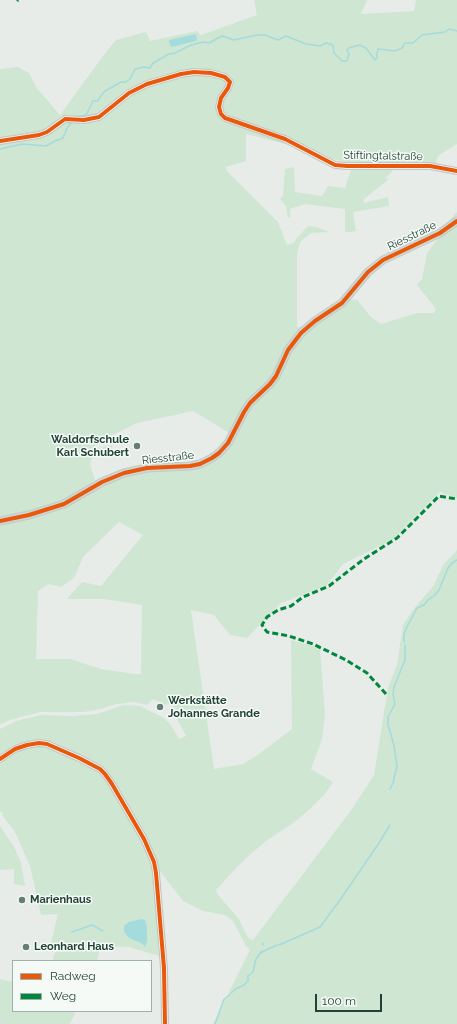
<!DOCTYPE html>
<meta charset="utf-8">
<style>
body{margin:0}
#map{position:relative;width:457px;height:1024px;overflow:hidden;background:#e7ece9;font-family:Raleway,sans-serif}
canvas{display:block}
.legend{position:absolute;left:12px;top:960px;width:140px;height:52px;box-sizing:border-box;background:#f5faf7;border:1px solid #a0b0aa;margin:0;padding:5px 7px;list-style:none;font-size:12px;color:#214236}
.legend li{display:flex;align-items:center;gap:8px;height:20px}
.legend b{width:20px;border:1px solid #a0b0aa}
.scale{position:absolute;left:315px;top:994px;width:67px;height:18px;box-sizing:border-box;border:2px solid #214236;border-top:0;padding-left:5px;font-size:12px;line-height:14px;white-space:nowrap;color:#214236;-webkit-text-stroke:3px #f5faf7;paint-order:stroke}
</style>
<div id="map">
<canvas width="457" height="1024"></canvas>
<ul class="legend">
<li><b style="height:5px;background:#e8590c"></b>Radweg</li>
<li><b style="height:5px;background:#00873e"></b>Weg</li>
</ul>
<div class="scale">100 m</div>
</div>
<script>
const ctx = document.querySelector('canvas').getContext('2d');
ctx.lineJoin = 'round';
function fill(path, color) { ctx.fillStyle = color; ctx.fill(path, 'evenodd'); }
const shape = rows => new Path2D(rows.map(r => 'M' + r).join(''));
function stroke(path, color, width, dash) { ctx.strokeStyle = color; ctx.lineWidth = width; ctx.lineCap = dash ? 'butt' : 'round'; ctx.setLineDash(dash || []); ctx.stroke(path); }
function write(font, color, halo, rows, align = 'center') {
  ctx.font = font + ' Raleway,sans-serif'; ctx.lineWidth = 3; ctx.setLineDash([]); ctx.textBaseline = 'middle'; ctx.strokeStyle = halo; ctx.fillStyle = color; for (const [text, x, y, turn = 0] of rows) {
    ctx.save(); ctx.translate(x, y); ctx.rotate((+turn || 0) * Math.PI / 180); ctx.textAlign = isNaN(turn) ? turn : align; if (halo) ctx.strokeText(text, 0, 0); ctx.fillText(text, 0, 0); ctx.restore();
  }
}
const green = shape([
 [254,0,367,0,361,14,414,11,416,0,457,0,457,144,438,156,435,165,351,163,327,158,323,163,289,145,246,134,246,161,226,167,227,171,278,222,287,245,294,243,296,239,308,226,317,227,329,232,311,233,300,242,297,255,297,327,301,327,343,299,357,300,371,317,381,324,417,313,434,313,436,309,417,285,422,279,427,253,437,240,440,230,457,212,457,498,440,492,392,540,343,564,326,586,281,603,247,638,230,635,214,615,191,610,214,769,243,764,259,754,292,729,291,640,320,648,325,715,322,739,311,769,333,782,325,794,309,810,292,824,266,841,253,852,237,867,216,890,218,895,239,919,248,938,253,940,352,809,374,775,388,688,397,664,403,625,412,611,434,585,443,565,457,550,457,1024,213,1024,250,950,246,946,233,921,225,915,203,911,183,901,159,870,154,868,159,956,129,947,101,946,97,961,54,961,53,957,58,947,51,943,58,914,41,915,30,866,15,832,2,815,3,813,0,811,0,762,11,755,25,748,42,745,78,760,106,777,108,771,93,761,54,742,41,740,29,741,14,745,0,754,0,729,16,721,41,715,73,716,97,714,123,705,140,706,164,718,171,725,179,739,186,736,176,717,179,715,175,708,167,703,166,705,153,699,147,705,134,702,116,704,100,709,84,712,40,712,10,720,0,725,0,69,18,67,29,73,36,87,60,115,106,52,116,40,146,32,150,41,197,31,201,35,257,15],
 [193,411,236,437,219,459,201,467,124,473,69,500,95,480,90,465,96,443,137,423],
 [119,522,143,535,101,586,82,582,67,599,104,599,142,605,141,674,134,674,101,669,70,659,36,659,38,591,48,584,61,587,74,578,83,557],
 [145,920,147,927,147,942,146,946,143,946,141,943],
 [294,167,295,192,322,196,328,186,345,188,351,169,391,169,393,171,385,178,389,179,363,200,364,203,388,197,389,206,353,212,356,231,351,232,345,232,345,209,305,204,290,209,290,217,288,218,286,206,280,199,283,196,285,169],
 [111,445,113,452,99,456,97,449],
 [0,826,13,845,21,862,25,886,14,884,14,869,0,870],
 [0,979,13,982,13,1011,76,1011,70,1024,0,1024]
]);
const water = shape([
 [196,34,197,40,195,41,172,47,170,45,169,40],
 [142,919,145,920,147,927,147,942,145,947,141,943,129,938,124,932,124,926,129,922]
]);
const stream = shape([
 [75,117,86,115,93,101,98,101,100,97,105,91,121,82,126,82,130,79,135,69,144,67,150,68,153,63,169,54,175,53,191,45,203,42,209,43,222,36,234,40,257,35,265,35,278,40,286,36,306,44,320,46,326,43,333,45,334,53,342,61,347,61,349,54,347,50,349,48,359,45,366,48,375,60,377,58,377,53,378,49,395,51,402,48,405,43,413,43,422,35,445,32,449,29,457,31],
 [0,149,22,144,46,146,55,141,63,138,67,128,73,121],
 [404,642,404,634,407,627,417,608,424,605,428,600,434,596,439,590,448,568,452,563,457,560],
 [390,789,393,783,397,766,394,746,388,724,388,717,395,704,393,695,394,687,405,660,405,645],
 [72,932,92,925,103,931],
 [263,945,263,943],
 [279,945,320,927,340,900,379,843,390,825],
 [262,952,277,945],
 [231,993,237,988,243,986,248,981,248,976,253,972,256,959,262,951],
 [215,1024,224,999,230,995]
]);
const minor = shape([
 [0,141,39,135,47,132,65,119,84,120,99,117,129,93,147,84,181,74,194,72,211,73,225,77,230,82,228,88,221,98,219,107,221,114,225,118,285,139,335,165,347,166,430,166,457,171],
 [0,759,15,749,27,745,39,743,47,744,79,758,100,769,105,774,112,784,144,839,154,862,156,873,164,968,165,1024]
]);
const major = shape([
 [0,521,29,515,64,504,102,482,124,473,147,468,190,466,200,464,212,458,219,453,228,443,244,412,250,403,270,384,276,376,288,350,301,333,315,321,342,303,368,272,383,260,440,233,457,221]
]);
const quiet = shape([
 [17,1,18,0],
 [386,694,367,673,346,660,313,644,289,636,267,632,262,625,267,617,278,610,291,606,303,597,329,586,364,559,397,538,439,496,457,499]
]);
const cycleway = shape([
 [0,141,39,135,47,132,65,119,84,120,99,117,129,93,147,84,181,74,194,72,211,73,225,77,230,82,228,88,221,98,219,107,221,114,225,118,285,139,335,165,347,166,430,166,457,171],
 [0,521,29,515,64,504,102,482,124,473,147,468,190,466,200,464,212,458,219,453,228,443,244,412,250,403,270,384,276,376,288,350,301,333,315,321,342,303,368,272,383,260,440,233,457,221],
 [0,759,15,749,27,745,39,743,47,744,79,758,100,769,105,774,112,784,144,839,154,862,156,873,164,968,165,1024]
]);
const markers = [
 [137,446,4,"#667e75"],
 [160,707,4,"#667e75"],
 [22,900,4,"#667e75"],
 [26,947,4,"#667e75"]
];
const streetNames = [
 ["Stiftingtalstraße",383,156,1],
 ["Riesstraße",412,236,-26],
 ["Riesstraße",168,458,-6]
];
const poiNames = [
 ["Waldorfschule",129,440,"right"],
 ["Karl Schubert",129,453,"right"],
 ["Werkstätte",168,701],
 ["Johannes Grande",168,714],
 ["Marienhaus",30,900],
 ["Leonhard Haus",34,947]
];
fill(green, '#cfe6d3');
fill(water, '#a4dbdd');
stroke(stream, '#a4dbdd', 1.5);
stroke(minor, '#c4c9c6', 8);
stroke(major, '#c1cbc7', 9);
stroke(minor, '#fbfcfc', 5.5);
stroke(major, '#ced7d4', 7);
stroke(quiet, '#00873e', 3, [6, 3]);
stroke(cycleway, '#e8590c', 4);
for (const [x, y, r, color] of markers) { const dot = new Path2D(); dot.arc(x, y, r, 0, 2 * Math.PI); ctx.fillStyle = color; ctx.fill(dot); stroke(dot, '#f5faf7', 1.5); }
write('11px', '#214236', '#f5faf7', streetNames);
write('bold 11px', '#214236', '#f5faf7', poiNames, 'left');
</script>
